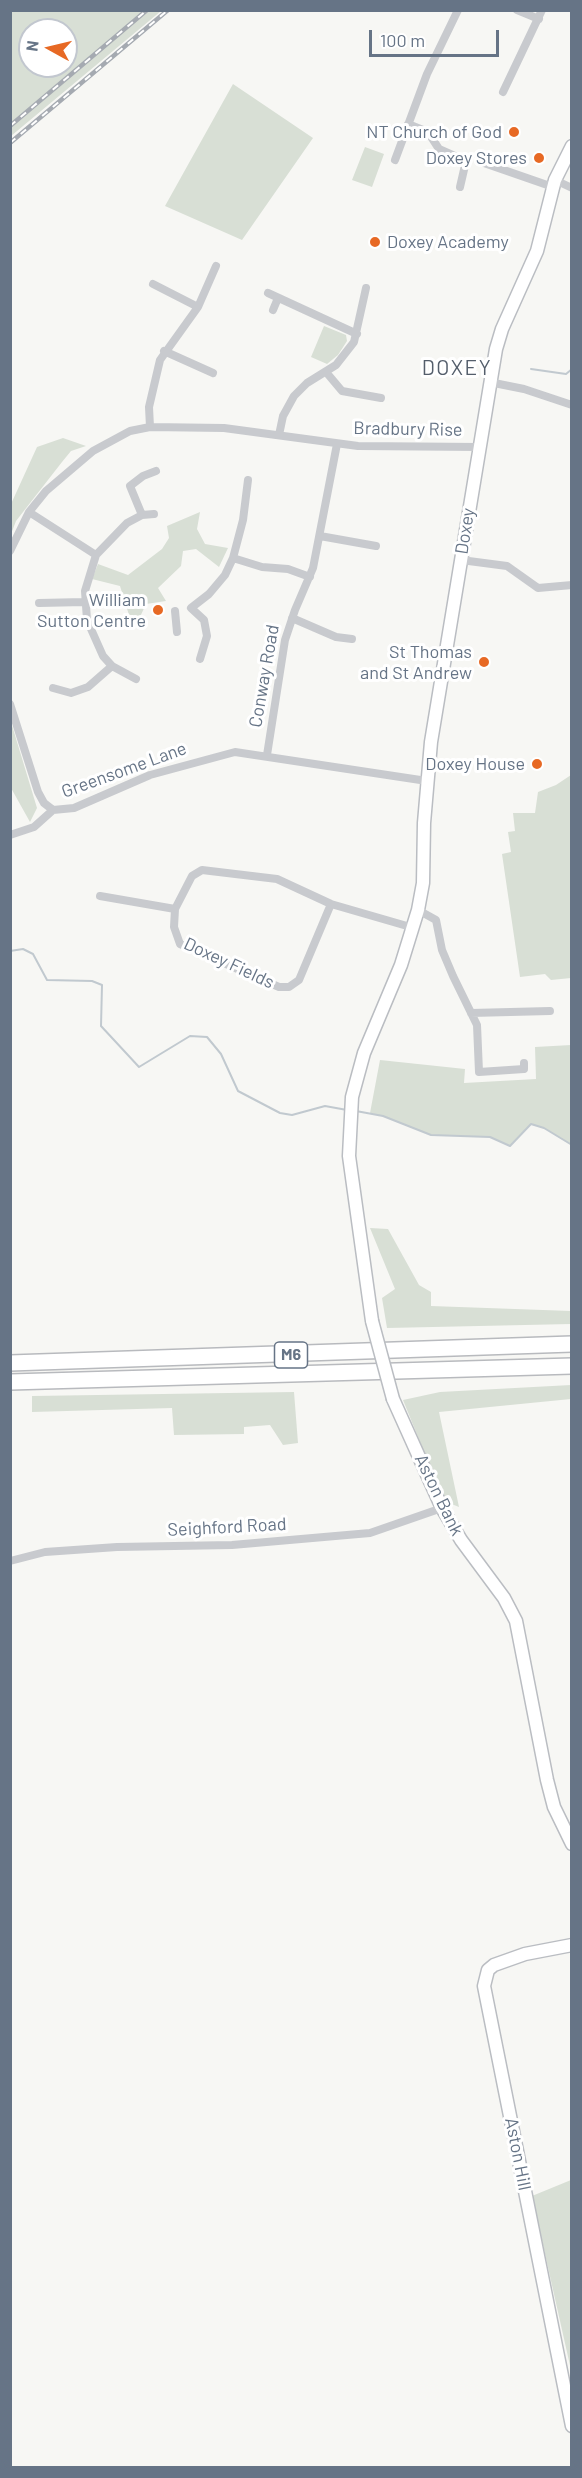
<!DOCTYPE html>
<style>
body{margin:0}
#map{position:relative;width:582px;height:2478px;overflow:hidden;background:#f7f7f4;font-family:Barlow,sans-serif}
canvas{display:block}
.frame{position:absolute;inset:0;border:12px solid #667486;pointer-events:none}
.north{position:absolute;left:18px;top:18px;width:60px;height:60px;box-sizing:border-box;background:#fff;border:2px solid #c2c7cf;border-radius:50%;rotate:278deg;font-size:16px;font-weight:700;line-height:24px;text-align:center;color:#667486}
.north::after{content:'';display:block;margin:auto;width:21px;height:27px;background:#e76924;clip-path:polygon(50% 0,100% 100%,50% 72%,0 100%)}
.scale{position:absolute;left:369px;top:30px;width:130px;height:27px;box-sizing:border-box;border:3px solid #667486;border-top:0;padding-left:8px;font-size:18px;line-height:21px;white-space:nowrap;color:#667486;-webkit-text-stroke:4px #fff;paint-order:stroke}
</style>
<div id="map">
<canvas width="582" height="2478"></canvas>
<div class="frame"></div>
<div class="north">N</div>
<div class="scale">100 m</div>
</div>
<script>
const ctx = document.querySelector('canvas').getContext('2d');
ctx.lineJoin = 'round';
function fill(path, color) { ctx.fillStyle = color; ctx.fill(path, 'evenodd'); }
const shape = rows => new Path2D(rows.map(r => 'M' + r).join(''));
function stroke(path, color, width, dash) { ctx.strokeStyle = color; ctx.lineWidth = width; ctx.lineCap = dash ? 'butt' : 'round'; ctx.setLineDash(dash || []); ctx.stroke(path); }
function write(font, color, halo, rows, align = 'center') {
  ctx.font = font + ' Barlow,sans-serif'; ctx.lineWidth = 6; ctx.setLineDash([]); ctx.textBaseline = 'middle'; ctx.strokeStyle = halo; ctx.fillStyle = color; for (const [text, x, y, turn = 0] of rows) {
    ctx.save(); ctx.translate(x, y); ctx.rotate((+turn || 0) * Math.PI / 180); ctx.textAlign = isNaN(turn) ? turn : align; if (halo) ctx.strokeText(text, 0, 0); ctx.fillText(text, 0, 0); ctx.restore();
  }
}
const green = shape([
 [11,10,160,10,161,11,11,136],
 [30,30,66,30,66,66,30,66],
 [233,84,313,138,242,240,165,206],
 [365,147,384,154,372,187,352,180],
 [324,326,346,335,347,341,338,355,327,364,311,357],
 [63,438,86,446,71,451,62,462,16,521,11,534,11,504,37,447],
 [200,512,197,529,205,544,228,548,219,567,196,549,183,551,181,566,158,588,166,601,146,604,140,617,129,615,120,586,92,579,98,564,128,575,162,549,169,538,167,526],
 [11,722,37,808,30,822,11,788],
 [571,775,571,978,551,980,545,974,520,977,502,854,511,852,508,832,515,831,513,813,535,813,538,792,556,785],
 [571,1045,571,1145,544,1128,531,1124,510,1146,490,1137,431,1135,383,1116,370,1113,380,1060,465,1069,464,1083,536,1079,535,1047],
 [370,1228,388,1229,419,1285,431,1292,431,1306,571,1311,571,1324,387,1328,382,1298,395,1289],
 [571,1385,571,1399,439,1412,459,1507,444,1501,403,1400,440,1392],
 [294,1392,298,1443,283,1445,270,1425,244,1427,244,1434,174,1435,172,1408,32,1412,32,1396],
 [571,2180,571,2370,532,2196]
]);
const stream = shape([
 [531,369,566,374,572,369],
 [10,951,23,949,33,954,47,980,92,981,102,985,101,1026,139,1067,190,1036,207,1037,221,1054,238,1091,280,1113,292,1115,325,1106,347,1110],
 [356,1111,383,1116,431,1135,490,1137,510,1146,531,1124,544,1128,572,1145]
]);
const street = shape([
 [517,10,539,19],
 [503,92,542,10],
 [408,124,428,132,439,149,466,161,460,187],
 [395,160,427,74,458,10],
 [481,162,553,187],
 [555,180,572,188],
 [153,284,198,307],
 [268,293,357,334],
 [273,310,278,298],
 [164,351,213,373],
 [326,372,342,391,381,398],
 [489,382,524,389,572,405],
 [150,427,149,407,160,360,198,307,216,266],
 [279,435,283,416,294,396,307,383,336,365,354,342,366,288],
 [29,512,96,555,85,591,87,620,103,656,112,666,136,679],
 [142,515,130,486,143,476,156,471],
 [320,536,376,546],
 [10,551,29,512,46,491,93,451,130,431,150,427,224,428,358,446,479,447],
 [96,555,127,523,142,515,154,514],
 [233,558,243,520,248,480],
 [461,560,507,566,538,588,572,585],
 [39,603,84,602],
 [175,611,177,632],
 [292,618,336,637,352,639],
 [200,659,207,636,204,620,191,608,209,594,225,575,233,558,262,567,288,569,310,577],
 [53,688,71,693,88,687,112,666],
 [10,704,38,792,44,803,53,810,74,808,150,775,235,752,427,781],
 [267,755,285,640,295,610,313,568,337,444],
 [10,835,34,827,53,810],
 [100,896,175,909,192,876,202,870,277,879,331,904,414,928],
 [175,909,174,927,180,944,279,987,289,987,299,980,331,904],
 [418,910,436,920,442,950,453,976,477,1025,479,1072,524,1069,524,1063],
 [471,1013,550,1011],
 [10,1561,45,1552,117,1547,232,1545,370,1533,442,1508]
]);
const secondary = shape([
 [372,1321,349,1156,352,1097,364,1053,401,965,418,910,423,883,424,823,431,742,496,349,502,329,537,251,555,180,572,146],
 [393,1399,442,1508,461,1540,504,1598,516,1621,547,1780,554,1807,572,1844],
 [572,1945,525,1954,494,1965,488,1970,484,1986,572,2426]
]);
const highway = shape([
 [10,1363,572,1344],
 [10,1382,572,1366]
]);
const rail = shape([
 [10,126,147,10],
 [10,143,168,10]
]);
const secondaryBridge = shape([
 [372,1321,393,1399]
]);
const markers = [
 [514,132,6,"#e76924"],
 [539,158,6,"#e76924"],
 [375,242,6,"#e76924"],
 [158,610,6,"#e76924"],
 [484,662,6,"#e76924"],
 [537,764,6,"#e76924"]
];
const shields = [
 [291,1355,33]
];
const shieldNames = [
 ["M6",291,1355]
];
const poiNames = [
 ["NT Church of God",502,132],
 ["Doxey Stores",527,158],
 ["Doxey Academy",387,242,"left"],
 ["William",146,600],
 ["Sutton Centre",146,621],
 ["St Thomas",472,652],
 ["and St Andrew",472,673],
 ["Doxey House",525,764]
];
const streetNames = [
 ["Bradbury Rise",408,429,1],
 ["Doxey",465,531,-81],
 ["Conway Road",264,676,-80],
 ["Greensome Lane",124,770,-20],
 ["Doxey Fields",229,963,25],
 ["Aston Bank",439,1495,64],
 ["Seighford Road",227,1527,-3],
 ["Aston Hill",518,2154,79]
];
const quarterNames = [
 ["DOXEY",457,368]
];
fill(green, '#d8dfd5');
stroke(stream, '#c1c9cf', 2);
stroke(secondary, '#babdc2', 15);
stroke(highway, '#b8babe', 18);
stroke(street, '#c8cace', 8);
stroke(secondary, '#fff', 12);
stroke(highway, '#fff', 15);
stroke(rail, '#a5aab1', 4.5);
stroke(rail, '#fff', 2, [7]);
stroke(secondaryBridge, '#babdc2', 15, []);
stroke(secondaryBridge, '#fff', 12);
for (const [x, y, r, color] of markers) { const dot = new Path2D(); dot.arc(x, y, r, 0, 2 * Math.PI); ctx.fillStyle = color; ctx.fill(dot); stroke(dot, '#fff', 2); }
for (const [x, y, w] of shields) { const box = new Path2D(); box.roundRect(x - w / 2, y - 13, w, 26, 4.5); ctx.fillStyle = '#fff'; ctx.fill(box); stroke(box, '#667486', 1.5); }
write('bold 16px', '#667486', null, shieldNames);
write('18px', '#667486', '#fff', poiNames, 'right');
write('18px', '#667486', '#fff', streetNames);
ctx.letterSpacing = '1.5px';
write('21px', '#545e6b', '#fff', quarterNames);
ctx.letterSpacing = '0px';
</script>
